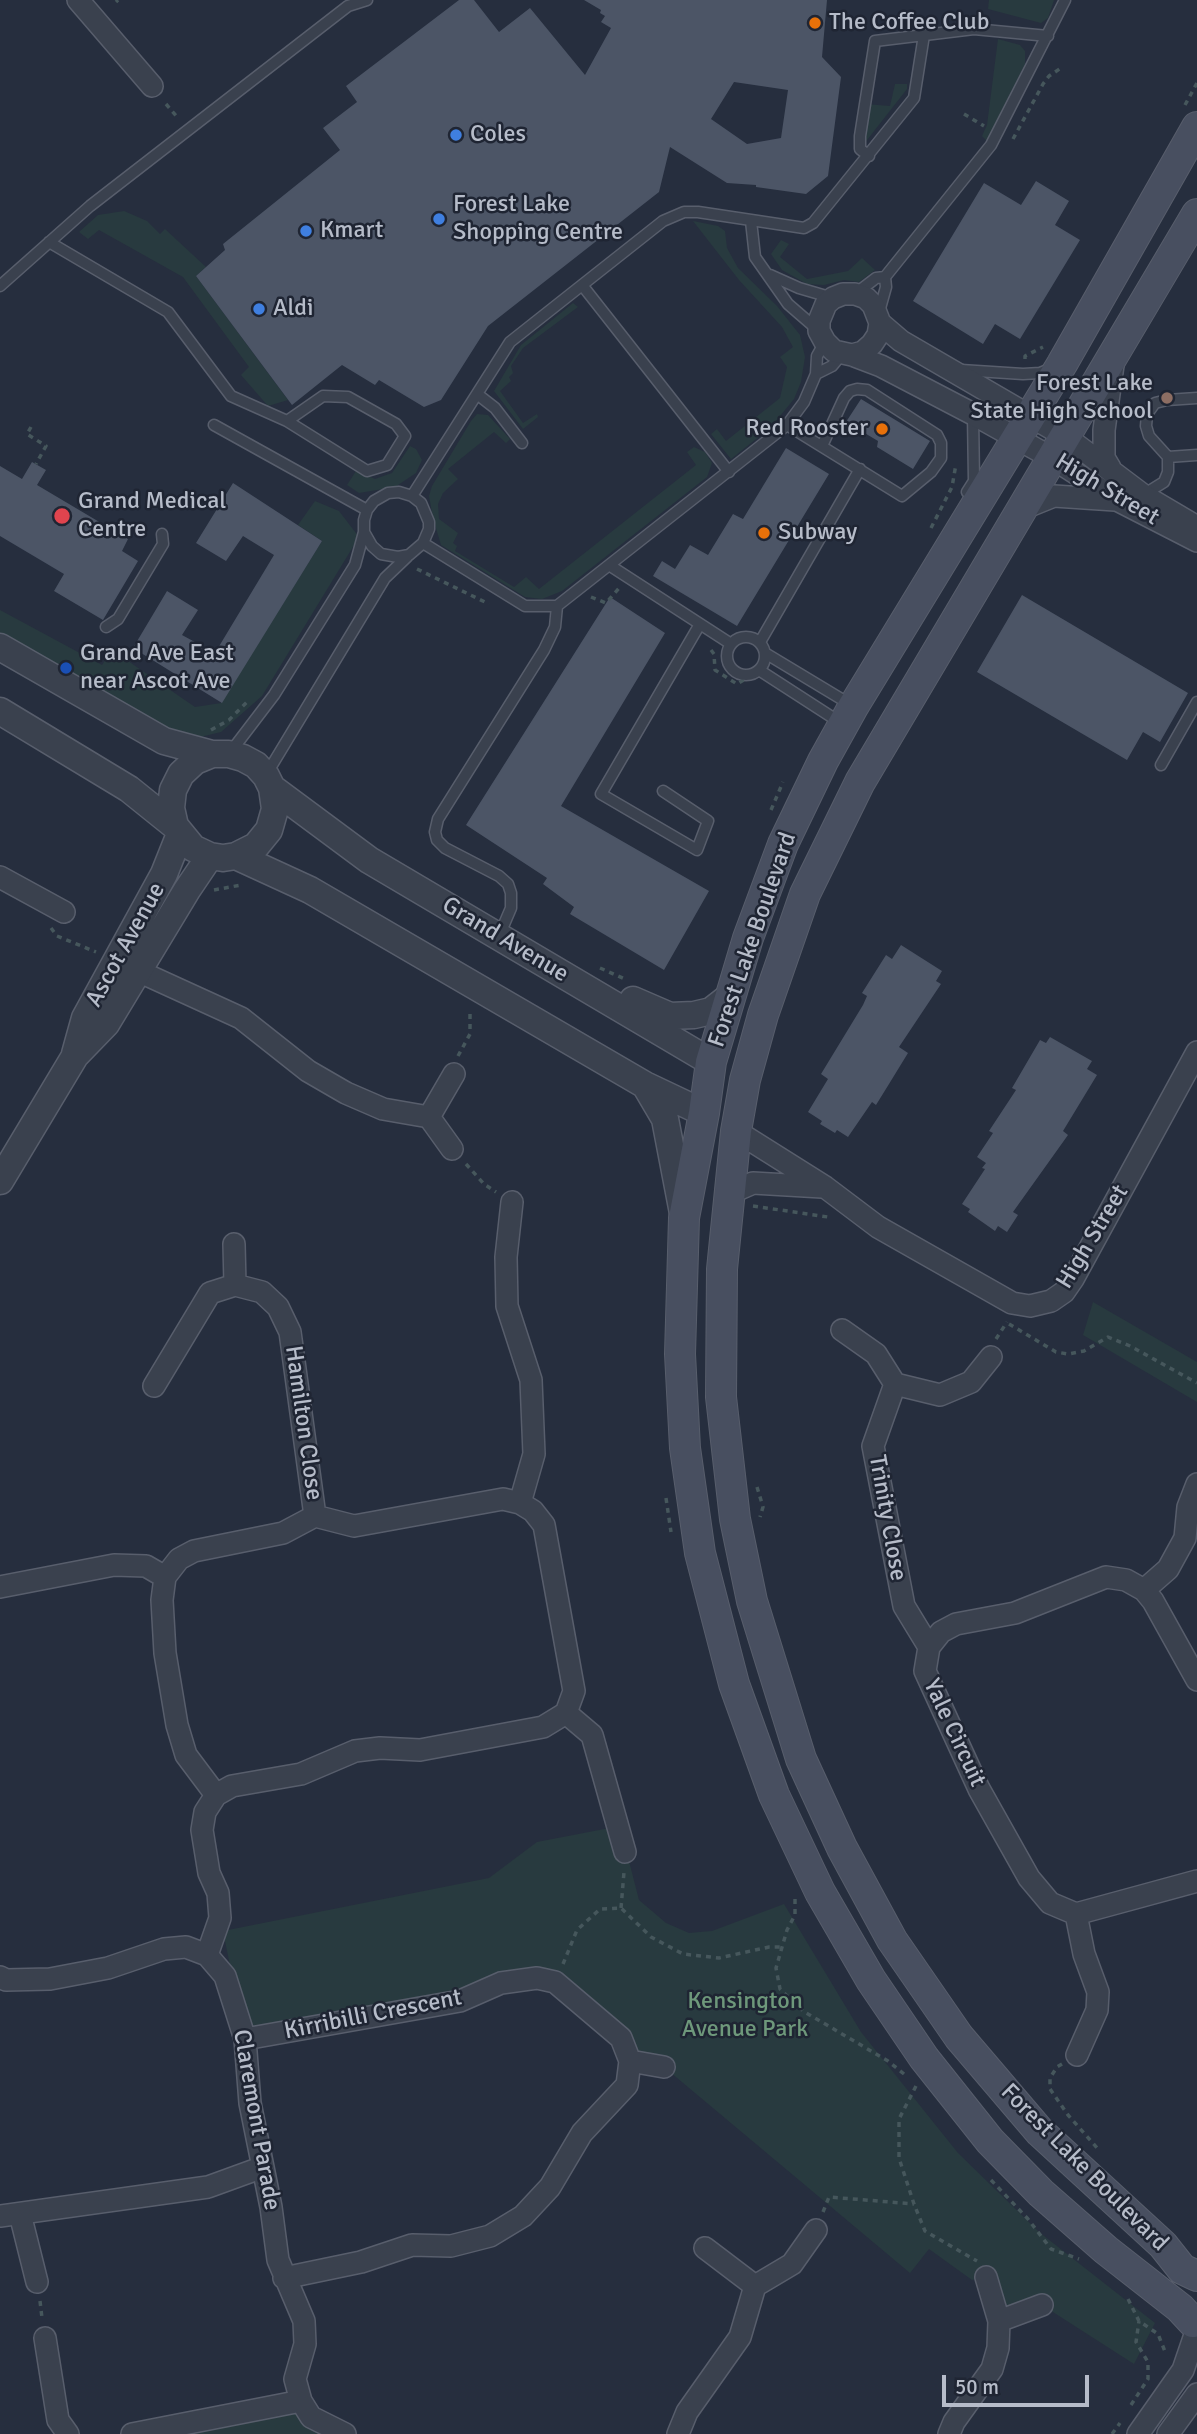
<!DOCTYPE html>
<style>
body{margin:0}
#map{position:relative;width:1197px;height:2434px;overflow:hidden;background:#262e3e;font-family:Signika,sans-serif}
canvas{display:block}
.scale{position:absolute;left:942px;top:2375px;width:147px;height:32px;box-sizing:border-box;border:4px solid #b6bcc9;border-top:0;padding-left:9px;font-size:21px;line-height:24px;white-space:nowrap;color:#b6bcc9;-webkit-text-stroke:5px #1f2533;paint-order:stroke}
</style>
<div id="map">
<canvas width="1197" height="2434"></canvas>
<div class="scale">50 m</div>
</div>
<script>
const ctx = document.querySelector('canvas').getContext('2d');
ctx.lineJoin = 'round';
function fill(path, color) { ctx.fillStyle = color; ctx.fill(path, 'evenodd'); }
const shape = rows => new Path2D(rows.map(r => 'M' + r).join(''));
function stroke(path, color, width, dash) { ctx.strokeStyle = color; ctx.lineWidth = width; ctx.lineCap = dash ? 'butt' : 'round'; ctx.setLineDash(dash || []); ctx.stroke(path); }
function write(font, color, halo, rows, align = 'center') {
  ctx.font = font + ' Signika,sans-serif'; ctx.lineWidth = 5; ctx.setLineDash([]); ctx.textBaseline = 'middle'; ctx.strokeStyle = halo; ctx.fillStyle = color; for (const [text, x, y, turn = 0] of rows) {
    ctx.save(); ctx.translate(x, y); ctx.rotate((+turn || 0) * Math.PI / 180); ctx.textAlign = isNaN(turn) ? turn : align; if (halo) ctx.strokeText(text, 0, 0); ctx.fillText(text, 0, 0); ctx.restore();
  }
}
const green = shape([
 [989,0,1054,0,1048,18,1041,23,988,9],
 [998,39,1020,45,1025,51,1025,64,987,141,982,136,987,125],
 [895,84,907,84,907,89,860,149,865,104,890,106],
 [124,211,147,221,160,234,165,229,206,267,196,276,288,400,268,406,241,375,249,367,183,277,99,230,88,239,79,232,98,215],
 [693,221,718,226,725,231,727,248,738,268,777,306,800,335,805,357,801,382,794,399,771,427,731,459,711,434,717,429,726,441,780,398,787,367,780,357,793,347,782,327,739,280],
 [781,240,789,244,780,257,807,279,848,271,862,258,875,270,859,282,844,280,824,285,807,284,782,270,771,254],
 [573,303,578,307,523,348,511,366,513,373,509,377,511,381,500,391,523,423,537,414,538,417,523,429,494,391,521,345],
 [477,414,488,415,510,439,506,443,494,432,448,469,458,479,443,493,438,504,439,519,458,533,453,543,457,546,455,551,514,587,526,577,539,589,696,465,687,452,694,447,705,452,712,463,707,477,562,591,542,599,525,597,441,545,433,518,429,496,432,486,471,421],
 [410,446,416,449,422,460,416,473,395,487,359,493,347,485,356,471,375,479,392,473],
 [315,501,339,511,359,537,262,696,221,732,196,738,153,724,0,634,0,610,102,665,112,650,195,707,221,703,322,541,298,525],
 [1093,1302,1197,1362,1197,1402,1083,1335],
 [620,1826,639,1900,666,1923,689,1933,712,1931,784,1904,861,2032,958,2153,1039,2232,1155,2323,1134,2364,1042,2305,999,2321,986,2277,972,2280,929,2249,910,2273,664,2067,630,2061,555,1982,245,2039,223,1931,489,1878,537,1842],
 [301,2401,345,2434,132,2434]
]);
const building = shape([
 [459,0,474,0,499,32,530,8,585,75,611,28,601,22,605,16,600,13,601,10,584,0,827,0,822,57,841,77,828,176,806,194,756,187,756,185,727,183,670,147,659,192,488,326,441,400,424,407,379,380,375,385,342,365,292,405,196,276,225,250,223,244,340,150,323,128,357,102,346,86],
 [734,82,788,90,781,138,747,144,711,119],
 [1036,181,1069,201,1055,225,1080,240,1020,339,995,324,983,344,913,301,984,183,1021,205],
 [861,399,930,441,913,469,877,447,878,441,846,422],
 [786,448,829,474,737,626,653,576,662,561,675,569,690,545,708,555,733,514,743,519],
 [32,462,46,470,37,485,128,539,122,551,138,561,103,620,54,591,64,574,0,536,0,466,22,479],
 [233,483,322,541,222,703,133,648,167,591,198,610,182,635,215,653,274,555,243,536,226,561,196,543],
 [1022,595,1188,693,1160,742,1143,732,1127,760,977,672],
 [610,597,665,633,561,806,709,891,664,970,570,914,574,907,543,884,547,878,466,825],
 [901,945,942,971,936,981,941,984,899,1047,908,1053,889,1084,876,1105,872,1102,848,1137,837,1130,835,1133,820,1124,822,1121,808,1112,828,1079,821,1074,863,1005,867,996,862,993,886,955,892,959],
 [1050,1037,1092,1061,1087,1069,1097,1075,1063,1131,1068,1135,1013,1212,1018,1215,1007,1232,998,1226,995,1231,968,1212,970,1209,962,1204,985,1169,982,1168,986,1163,977,1157,993,1133,989,1131,1016,1090,1012,1088,1040,1040,1046,1043]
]);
const path = shape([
 [116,2,118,0],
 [166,104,178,118],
 [1185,105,1197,83],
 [964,114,984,126],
 [1013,139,1043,84,1049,76,1061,68],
 [1025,359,1025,356,1043,347],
 [31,427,27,434,46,446,36,464],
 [931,528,952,487,956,464],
 [417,569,489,604],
 [591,597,606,603,620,587],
 [711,650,714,654,715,670,737,684,747,678],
 [211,730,229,720,248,701],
 [771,810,783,782],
 [214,890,241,885],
 [51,928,57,936,96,952],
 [600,968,625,979],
 [458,1056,470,1034,470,1009],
 [466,1164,484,1184,496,1192],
 [753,1206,828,1217],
 [1009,1324,1056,1352,1068,1354,1084,1351,1108,1337,1130,1346,1197,1383],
 [996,1339,1007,1322],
 [757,1487,763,1507,760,1517],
 [666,1498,671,1532],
 [795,1899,795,1915,787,1930,776,1968,780,1989,803,2011,888,2061,904,2074],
 [621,1908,624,1872],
 [563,1964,577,1930,600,1909,621,1908,651,1937,683,1954,719,1958,769,1947,782,1947],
 [1062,2064,1057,2067,1050,2078,1050,2089,1068,2115,1099,2150],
 [916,2086,899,2119,899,2158,914,2204,925,2231,977,2261],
 [991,2180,1028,2219,1051,2249,1079,2259],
 [823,2212,829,2197,914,2204],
 [1128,2299,1139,2321,1158,2334,1166,2354],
 [40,2301,42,2318],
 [1131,2405,1148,2379,1148,2362,1136,2342,1139,2321],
 [1112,2434,1120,2423]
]);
const service = shape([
 [869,156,860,149,860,136,875,41,974,29,1048,36],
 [751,221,755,257,788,304,818,330],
 [49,242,168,312,231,396,287,421,367,471,387,465,405,436,396,424,348,397,323,396,287,421],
 [770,275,799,288,833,298],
 [582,285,729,472],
 [0,286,90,206,348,6,367,0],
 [855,294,876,278,885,277],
 [879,312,886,287,885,277,991,145,1065,0],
 [961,370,1023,374,1040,373,1052,368],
 [816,374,832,366,842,354],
 [477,394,495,408,522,443],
 [214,425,367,510],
 [787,425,902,496,931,472,941,458,941,443,937,435,867,390,857,389,850,391,844,398,822,446],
 [1168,457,1197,455],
 [967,492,974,481,973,415],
 [1143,495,1164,482,1168,472,1168,457,1149,436,1146,426,1147,414,1155,403,1167,400,1197,398],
 [412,496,510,342,663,221,684,212,698,212,804,228,813,223,914,98,924,35],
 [423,543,525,606,557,606,787,425,804,402,816,374,817,356,825,342],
 [609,565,731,644],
 [106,627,118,619,163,544,162,534],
 '727 656a19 19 0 1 1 38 0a19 19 0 1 1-38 0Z',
 [760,642,860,469],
 [765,653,853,706],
 [759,670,841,723],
 [229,754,274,695,355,565,364,532,364,520,367,510,374,501,388,493,399,492,412,496,421,503,429,522,429,529,423,543,409,555,398,557,381,554,372,546,364,532],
 [1161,765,1197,702],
 [266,775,385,578,407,557],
 [663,791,708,821,697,850,601,794,700,624],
 [499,936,511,908,511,893,508,884,499,876,445,848,437,840,435,832,438,819,544,650,555,627,557,606]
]);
const minor = shape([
 [78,0,152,86],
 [880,323,901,341,1066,437,1143,495,1197,527],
 [852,355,863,352,872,344,878,335,880,323,873,305,866,298,855,294,843,294,833,298,826,304,819,321,819,331,825,342,834,351,852,355,881,366,973,414,1052,458,1117,500,1197,541],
 [1110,468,1104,458,1104,430,1113,365],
 [1022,509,1054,496,1115,500],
 [0,877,64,912],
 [125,965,241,1018,308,1071,346,1093,383,1109,429,1117],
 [736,1131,825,1187,878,1227,1012,1303,1030,1306,1051,1301,1064,1292,1073,1279,1197,1052],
 [452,1149,429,1117,454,1074],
 [730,1193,753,1183,822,1187],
 [512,1202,506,1257,507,1306,531,1380,534,1454,520,1503],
 [234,1244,235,1285],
 [842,1330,876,1354,895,1384,940,1395,971,1382,991,1357],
 [895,1384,873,1446,904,1606,929,1647],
 [154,1386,210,1293,235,1285,262,1292,278,1307,290,1332,315,1516],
 [0,1587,114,1565,146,1566,165,1577],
 [1144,1590,1168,1569,1185,1538,1188,1507,1197,1484],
 [1197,1680,1153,1601,1144,1590,1126,1580,1106,1577,1015,1613,956,1624,941,1632,929,1647,925,1671,979,1789,1029,1878,1050,1903,1076,1914,1197,1881],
 [566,1713,592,1735,625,1852],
 [1076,1914,1084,1954,1098,1992,1097,2010,1077,2055],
 [207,1955,220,1918,218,1893,209,1873,202,1830,205,1812,216,1795,232,1786,301,1774,355,1751,380,1748,420,1750,543,1727,566,1713,574,1691,544,1525,533,1511,520,1503,503,1499,354,1526,315,1516,283,1533,194,1551,179,1559,165,1577,162,1600,165,1653,177,1725,186,1755,216,1795],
 [0,1977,6,1980,50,1979,108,1968,164,1949,186,1947,207,1955,225,1976,245,2039,250,2103,271,2207,278,2260,304,2321,305,2344,295,2379,301,2401,311,2417,345,2434],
 [245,2039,460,2001,501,1983,537,1978,555,1982,621,2038,630,2061,664,2067],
 [20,2214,37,2282],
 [0,2216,208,2187,263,2167],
 [705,2248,755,2286],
 [986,2277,999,2321,1042,2305],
 [284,2278,361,2262,412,2245,451,2246,490,2236,523,2216,550,2187,582,2133,627,2085,630,2061],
 [45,2338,58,2420,68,2434],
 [132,2434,301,2401],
 [678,2434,687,2412,740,2337,755,2286,792,2264,816,2230],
 [949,2434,954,2422,992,2369,998,2348,999,2321],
 [1138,2434,1183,2370,1196,2332],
 [1168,2434,1197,2394]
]);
const tertiary = shape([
 [0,647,164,741,212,754,229,754,243,758,256,765,266,776,272,788,275,809,269,830,256,846,236,856,223,858,210,856,193,848,175,826,171,808,173,790,181,774,195,761,212,754],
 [0,711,129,789,175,826],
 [272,788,369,860,711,1062],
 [236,856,310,890,645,1085,704,1113],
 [633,1000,670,1016,694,1015,711,1011,729,997],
 [75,1054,85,1018,164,874,180,834],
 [645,1085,665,1119,683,1213],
 [0,1181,75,1056,106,1024,187,890,210,856]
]);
const secondary = shape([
 [1197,214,860,782,805,894,763,1015,745,1080,736,1131,722,1269,721,1397,735,1519,752,1601,801,1759,842,1848,892,1940,959,2037,1040,2132,1163,2245,1182,2269,1197,2276],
 [1193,2322,1180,2308,1106,2250,1041,2193,990,2141,924,2058,871,1980,820,1892,774,1795,734,1684,700,1553,685,1448,680,1354,684,1218,704,1113,711,1062,748,938,783,844,823,761,853,707,1062,364,1197,127]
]);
const markers = [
 [815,23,7,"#e8710a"],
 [456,135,7,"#3f7fe0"],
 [439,219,7,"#3f7fe0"],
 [306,231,7,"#3f7fe0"],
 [259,309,7,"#3f7fe0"],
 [1167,398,7,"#8d6e63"],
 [882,429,7,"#e8710a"],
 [62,516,9,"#e0444e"],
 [764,533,7,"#e8710a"],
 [66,668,7,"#1a4fb4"]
];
const poiNames = [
 ["The Coffee Club",829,23],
 ["Coles",470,135],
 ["Forest Lake",453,205],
 ["Shopping Centre",453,233],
 ["Kmart",320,231],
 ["Aldi",273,309],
 ["Forest Lake",1153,384,"right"],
 ["State High School",1153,412,"right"],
 ["Red Rooster",868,429,"right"],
 ["Grand Medical",78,502],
 ["Centre",78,530],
 ["Subway",778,533],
 ["Grand Ave East",80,654],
 ["near Ascot Ave",80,682]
];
const streetNames = [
 ["High Street",1107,490,31],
 ["Grand Avenue",505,940,31],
 ["Forest Lake Boulevard",753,940,-71],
 ["Ascot Avenue",126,945,-61],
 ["High Street",1093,1237,-59],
 ["Hamilton Close",303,1423,82],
 ["Trinity Close",887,1518,80],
 ["Yale Circuit",954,1733,65],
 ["Kirribilli Crescent",373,2015,-11],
 ["Claremont Parade",256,2120,80],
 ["Forest Lake Boulevard",1084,2168,45]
];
const parkNames = [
 ["Kensington",745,2002],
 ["Avenue Park",745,2030]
];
fill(green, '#283a3f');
fill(building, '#4c5566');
stroke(service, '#585e6c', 13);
stroke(minor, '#585e6c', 24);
stroke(tertiary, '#585e6c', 29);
stroke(secondary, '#585e6c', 32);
stroke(path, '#46575c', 3.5, [5, 5]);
stroke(service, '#3a414e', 10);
stroke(minor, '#3a414e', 21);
stroke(tertiary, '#3a414e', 26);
stroke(secondary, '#484f60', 30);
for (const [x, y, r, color] of markers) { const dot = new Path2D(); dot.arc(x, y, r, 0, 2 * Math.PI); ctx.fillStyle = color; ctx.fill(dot); stroke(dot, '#1f2533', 2.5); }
write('24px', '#b6bcc9', '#1f2533', poiNames, 'left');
write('24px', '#b6bcc9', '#1f2533', streetNames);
write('24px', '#6e987b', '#1f2533', parkNames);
</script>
